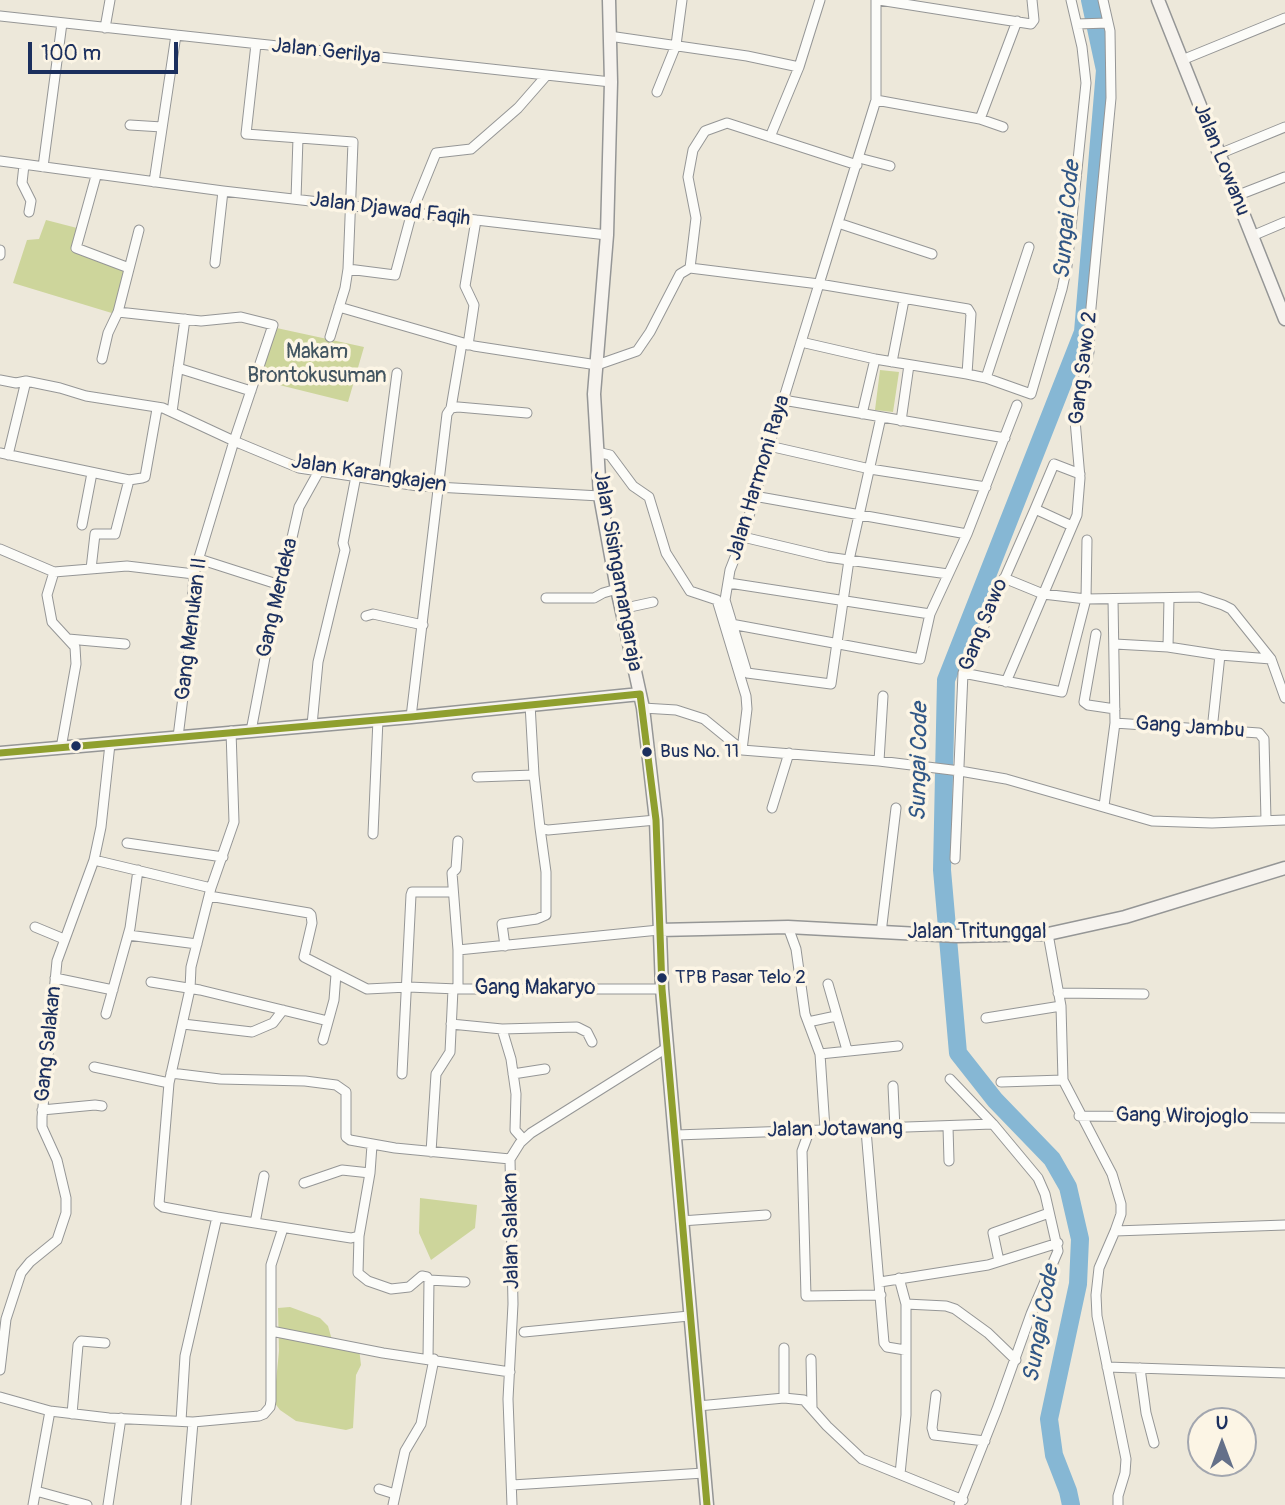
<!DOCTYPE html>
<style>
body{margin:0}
#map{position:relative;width:1285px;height:1505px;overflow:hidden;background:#ede8da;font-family:Pangolin,sans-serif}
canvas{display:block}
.north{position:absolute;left:1187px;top:1407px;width:70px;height:70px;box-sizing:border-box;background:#fcf5e5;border:2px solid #a2a6af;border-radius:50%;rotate:0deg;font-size:19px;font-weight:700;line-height:28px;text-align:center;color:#1b2f5e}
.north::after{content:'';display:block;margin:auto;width:24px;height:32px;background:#647089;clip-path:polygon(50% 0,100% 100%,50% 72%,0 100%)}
.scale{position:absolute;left:28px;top:42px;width:150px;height:32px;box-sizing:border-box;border:4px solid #1b2f5e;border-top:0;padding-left:9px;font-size:21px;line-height:24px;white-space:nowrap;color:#1b2f5e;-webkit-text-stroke:5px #fcf5e5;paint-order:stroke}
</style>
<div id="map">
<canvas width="1285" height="1505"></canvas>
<div class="north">U</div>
<div class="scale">100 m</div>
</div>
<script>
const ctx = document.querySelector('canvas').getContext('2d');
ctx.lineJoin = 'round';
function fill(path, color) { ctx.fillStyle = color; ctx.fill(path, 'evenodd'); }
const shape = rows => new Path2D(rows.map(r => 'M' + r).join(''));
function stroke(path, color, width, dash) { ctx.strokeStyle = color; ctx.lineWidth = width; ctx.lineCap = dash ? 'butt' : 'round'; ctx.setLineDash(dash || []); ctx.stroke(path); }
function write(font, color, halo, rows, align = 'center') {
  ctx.font = font + ' Pangolin,sans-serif'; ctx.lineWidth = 7; ctx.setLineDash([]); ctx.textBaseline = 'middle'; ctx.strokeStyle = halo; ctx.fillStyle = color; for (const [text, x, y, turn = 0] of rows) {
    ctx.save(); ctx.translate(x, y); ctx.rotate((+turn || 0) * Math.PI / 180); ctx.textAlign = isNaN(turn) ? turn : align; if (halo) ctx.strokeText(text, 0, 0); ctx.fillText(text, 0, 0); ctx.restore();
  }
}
const green = shape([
 [46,220,77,228,72,249,127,268,115,314,13,283,27,240,39,239],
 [272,327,364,347,348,402,255,379],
 [880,370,899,372,893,412,875,410],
 [420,1198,477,1205,475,1228,431,1260,419,1233],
 [290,1307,320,1318,328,1326,332,1340,359,1348,361,1365,356,1375,353,1428,346,1430,296,1421,280,1410,274,1402,279,1351,278,1308]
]);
const river = shape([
 [1071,1505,1068,1491,1054,1455,1049,1419,1078,1284,1080,1239,1068,1187,1052,1159,995,1100,958,1053,942,870,946,680,1083,332,1105,70,1090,0]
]);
const minor = shape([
 [876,0,876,100],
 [879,0,1031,24,1034,20,1032,0],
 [0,16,611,82],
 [1077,24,1108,23],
 [105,28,110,0],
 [609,36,747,56,799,67],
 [256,44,246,134,353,142,348,269,345,288,330,337],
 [1182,60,1285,18],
 [657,92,676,45,682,0],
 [980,119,1017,21],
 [130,125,162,127],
 [770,137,799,67,820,0],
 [1219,154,1285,127],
 [859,158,890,166],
 [0,161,223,191,607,235],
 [24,165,22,183,31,201,29,212],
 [43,167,62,23],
 [96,176,76,248,129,268],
 [154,182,176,35],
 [1236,196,1285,177],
 [296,199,298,138],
 [838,223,932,254],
 [1252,236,1285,222],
 [0,250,0,255],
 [215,263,223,191],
 [690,268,696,218,688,177,693,150,705,131,727,123,857,165],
 [348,269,395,275,412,212,436,153,471,149,518,108,546,76],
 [339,307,474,346,597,365,637,351,650,332,680,274,690,268,819,284,876,100,980,119,1003,127],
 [118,312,201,321,241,317,273,325,234,441,194,574,189,649,178,737],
 [801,342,875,359,967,374,971,314,968,309,819,284,769,446,743,537,730,570,725,600,747,673,831,684,849,560,881,417],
 [468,345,474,305,465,286,476,220],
 [102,359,108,333,118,312,139,230],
 [892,362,904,300],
 [178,368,251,391],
 [967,374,986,378,1031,394,1062,289,1067,266,1086,83,1082,47,1071,0],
 [986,378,1029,247],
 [0,380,16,383,26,381,60,388,86,396,163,408,234,441,299,468,418,486,600,496],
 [783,400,1005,438],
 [451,408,462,343],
 [172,412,185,319],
 [862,414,875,359],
 [901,421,909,365],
 [769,446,870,469,986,487],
 [597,452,610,455,633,486,649,497,666,553,690,591,717,600,746,696,747,709,742,750],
 [0,453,129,480,142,478,145,477,157,409],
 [8,455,26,381],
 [383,480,397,373],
 [754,496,967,534],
 [1035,509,1054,464,1080,474],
 [82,525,92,473],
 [743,537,827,557,948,574],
 [0,549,54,572],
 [199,559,280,585],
 [91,569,95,534,115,534,129,480],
 [1004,578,1043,594,1086,599,1199,597,1223,605,1231,609,1271,659,1285,698],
 [729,583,930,614],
 [546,598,594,598,603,593,617,589],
 [621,609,653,602],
 [366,616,373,614,423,625],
 [731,624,920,659,930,614,967,534,1017,405],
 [1096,634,1084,702,1088,705,1115,709],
 [68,639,125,644],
 [1115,644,1168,647,1220,655,1271,659],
 [1168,647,1169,598],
 [963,673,1062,692,1086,599,1087,540],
 [1006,682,1077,515,1080,478,1075,420,1089,352,1090,318,1111,98,1110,31,1103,0],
 [530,704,534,775,540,828,548,830,656,820],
 [643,708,676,710,704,719,742,750,879,761,960,771,1006,779,1152,821,1212,823,1285,820],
 [411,717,447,414,451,408,458,407,527,413],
 [1115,723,1259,733,1264,739,1266,820],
 [312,725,318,662,345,550,343,543,356,476],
 [1212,730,1220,655],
 [251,731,267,647,299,507,319,471],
 [61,748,76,664,75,647,52,622,47,595,54,572,127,566,194,574],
 [879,761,883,696],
 [477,777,534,775],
 [1104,806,1115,723,1113,599],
 [772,808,789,753],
 [373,834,378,719],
 [458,841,456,869,452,873,458,950,458,989],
 [127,843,223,857],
 [955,859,963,673,1035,509,1072,526],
 [94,860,211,888],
 [209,896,309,913,311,915,312,923,304,957,367,989,408,987,458,989,662,989],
 [35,927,64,939],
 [788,927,796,949,805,1014,820,1054,825,1129],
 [881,933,896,808],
 [1048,934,1061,1006,1063,1080,1112,1174,1121,1204,1121,1214,1115,1231,1099,1268,1096,1295,1097,1316,1126,1459,1125,1473,1118,1496,1118,1505],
 [128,935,197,944],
 [505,946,502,924,537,919,546,915,546,872,540,828],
 [458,950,659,930],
 [55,978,113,990],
 [151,982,200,990,328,1021],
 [828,984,847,1050],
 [1058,993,1144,994],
 [106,1014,130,928,138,870],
 [986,1018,1061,1006],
 [808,1022,836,1016],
 [183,1024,252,1032,273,1023,283,1010],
 [451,1024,502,1029,577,1027,587,1032,592,1042],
 [502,1029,511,1059,516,1094,515,1130,523,1139],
 [323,1040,334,1000,336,974],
 [820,1054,898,1046],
 [94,1067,169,1083],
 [171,1073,220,1079,305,1081,336,1085,346,1092,346,1137,350,1140,395,1148,510,1159],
 [402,1074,411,895,412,892,452,892],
 [513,1074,545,1069],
 [950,1079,993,1124,1038,1178,1045,1194,1058,1251,1031,1314,997,1409,959,1505],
 [1001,1082,1063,1080],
 [893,1086,895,1129],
 [42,1110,95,1105,102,1106],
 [1079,1116,1285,1118],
 [948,1127,949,1161],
 [810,1129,802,1151,806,1296,881,1295],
 [866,1130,884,1343,887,1347,905,1350],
 [676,1135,993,1124],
 [372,1145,370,1173,359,1236,358,1273,368,1281,391,1289,409,1287,422,1276,427,1277,429,1280,428,1358],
 [431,1152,436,1074,450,1052,453,989],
 [304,1183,342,1170,370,1173],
 [217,1217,351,1238,359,1236],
 [681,1221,766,1215],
 [255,1223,264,1176],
 [1115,1231,1285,1225],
 [999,1261,993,1233,1049,1213],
 [899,1278,906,1304,906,1415,900,1474],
 [429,1280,465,1282],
 [880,1282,988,1265,1058,1243],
 [906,1304,946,1306,955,1309,988,1333,1016,1360],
 [271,1331,383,1353,510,1372],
 [524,1332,689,1316],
 [784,1348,784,1398],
 [811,1359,812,1408],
 [1107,1367,1285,1373],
 [1140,1368,1146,1413,1154,1443],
 [0,1370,6,1319,21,1273,30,1262,57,1240,66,1213,66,1198,57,1160,42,1127,42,1117,57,961,94,860,101,827,110,744],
 [936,1395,932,1428,934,1435,985,1441],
 [0,1397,50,1411,109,1418,193,1422,259,1416,264,1414,270,1407,271,1401,271,1265,283,1228],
 [698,1406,784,1398,804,1400,827,1426,862,1459,963,1500],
 [72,1414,78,1345,81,1341,105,1343],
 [181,1421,185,1356,217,1217,163,1207,159,1204,169,1083,190,989,191,967,211,888,234,822,231,731],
 [512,1485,704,1473],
 [379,1489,395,1494],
 [36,1491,87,1505],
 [33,1505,50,1411],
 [108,1505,121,1418],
 [186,1505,193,1422],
 [393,1505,405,1451,421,1424,434,1359],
 [512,1505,508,1399,513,1304,510,1159,520,1143,531,1133,668,1047]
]);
const secondary = shape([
 [609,0,611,82,607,235,594,394,600,496,617,589,643,708,656,820,662,989,707,1505],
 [1158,0,1285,319],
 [0,753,411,717,640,694],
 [659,930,788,927,957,936,1048,934,1125,917,1285,868]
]);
const bus1 = shape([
 [0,753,411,717,640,694,656,820,662,989,707,1505]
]);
const markers = [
 [76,746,6,"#1b2f5e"],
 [647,752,6,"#1b2f5e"],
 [662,978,6,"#1b2f5e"]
];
const busNames = [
 ["Bus No. 11",660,752],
 ["TPB Pasar Telo 2",675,978]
];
const streetNames = [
 ["Jalan Gerilya",326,52,6],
 ["Jalan Lowanu",1221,160,68],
 ["Jalan Djawad Faqih",390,210,7],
 ["Gang Sawo 2",1084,368,-83],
 ["Jalan Karangkajen",369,474,9],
 ["Jalan Harmoni Raya",759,478,-73],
 ["Jalan Sisingamangaraja",617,571,80],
 ["Gang Merdeka",278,598,-77],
 ["Gang Sawo",984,625,-68],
 ["Gang Menukan II",192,629,-83],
 ["Gang Jambu",1190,728,4],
 ["Jalan Tritunggal",977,933],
 ["Gang Makaryo",535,989],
 ["Gang Salakan",49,1044,-84],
 ["Gang Wirojoglo",1182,1117,1],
 ["Jalan Jotawang",835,1130,-1],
 ["Jalan Salakan",512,1231,-91]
];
const parkNames = [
 ["Makam",317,353],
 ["Brontokusuman",317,377]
];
const waterNames = [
 ["Sungai Code",1068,220,-85],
 ["Sungai Code",920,762,-89],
 ["Sungai Code",1042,1324,-80]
];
fill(green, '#cdd59b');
stroke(river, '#86b7d4', 18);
stroke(minor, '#959696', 11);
stroke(secondary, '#959696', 15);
stroke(minor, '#fcfcf9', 9);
stroke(secondary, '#f6f3ee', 12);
stroke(bus1, '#8f9f2e', 7);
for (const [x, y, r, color] of markers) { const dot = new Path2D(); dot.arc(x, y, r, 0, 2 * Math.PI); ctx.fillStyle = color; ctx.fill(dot); stroke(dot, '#fcf5e5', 2.5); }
write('19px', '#1b2f5e', '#fcf5e5', busNames, 'left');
write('21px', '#1b2f5e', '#fcf5e5', streetNames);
write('21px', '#415460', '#fcf5e5', parkNames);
write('italic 23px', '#315786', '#fcf5e5', waterNames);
</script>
